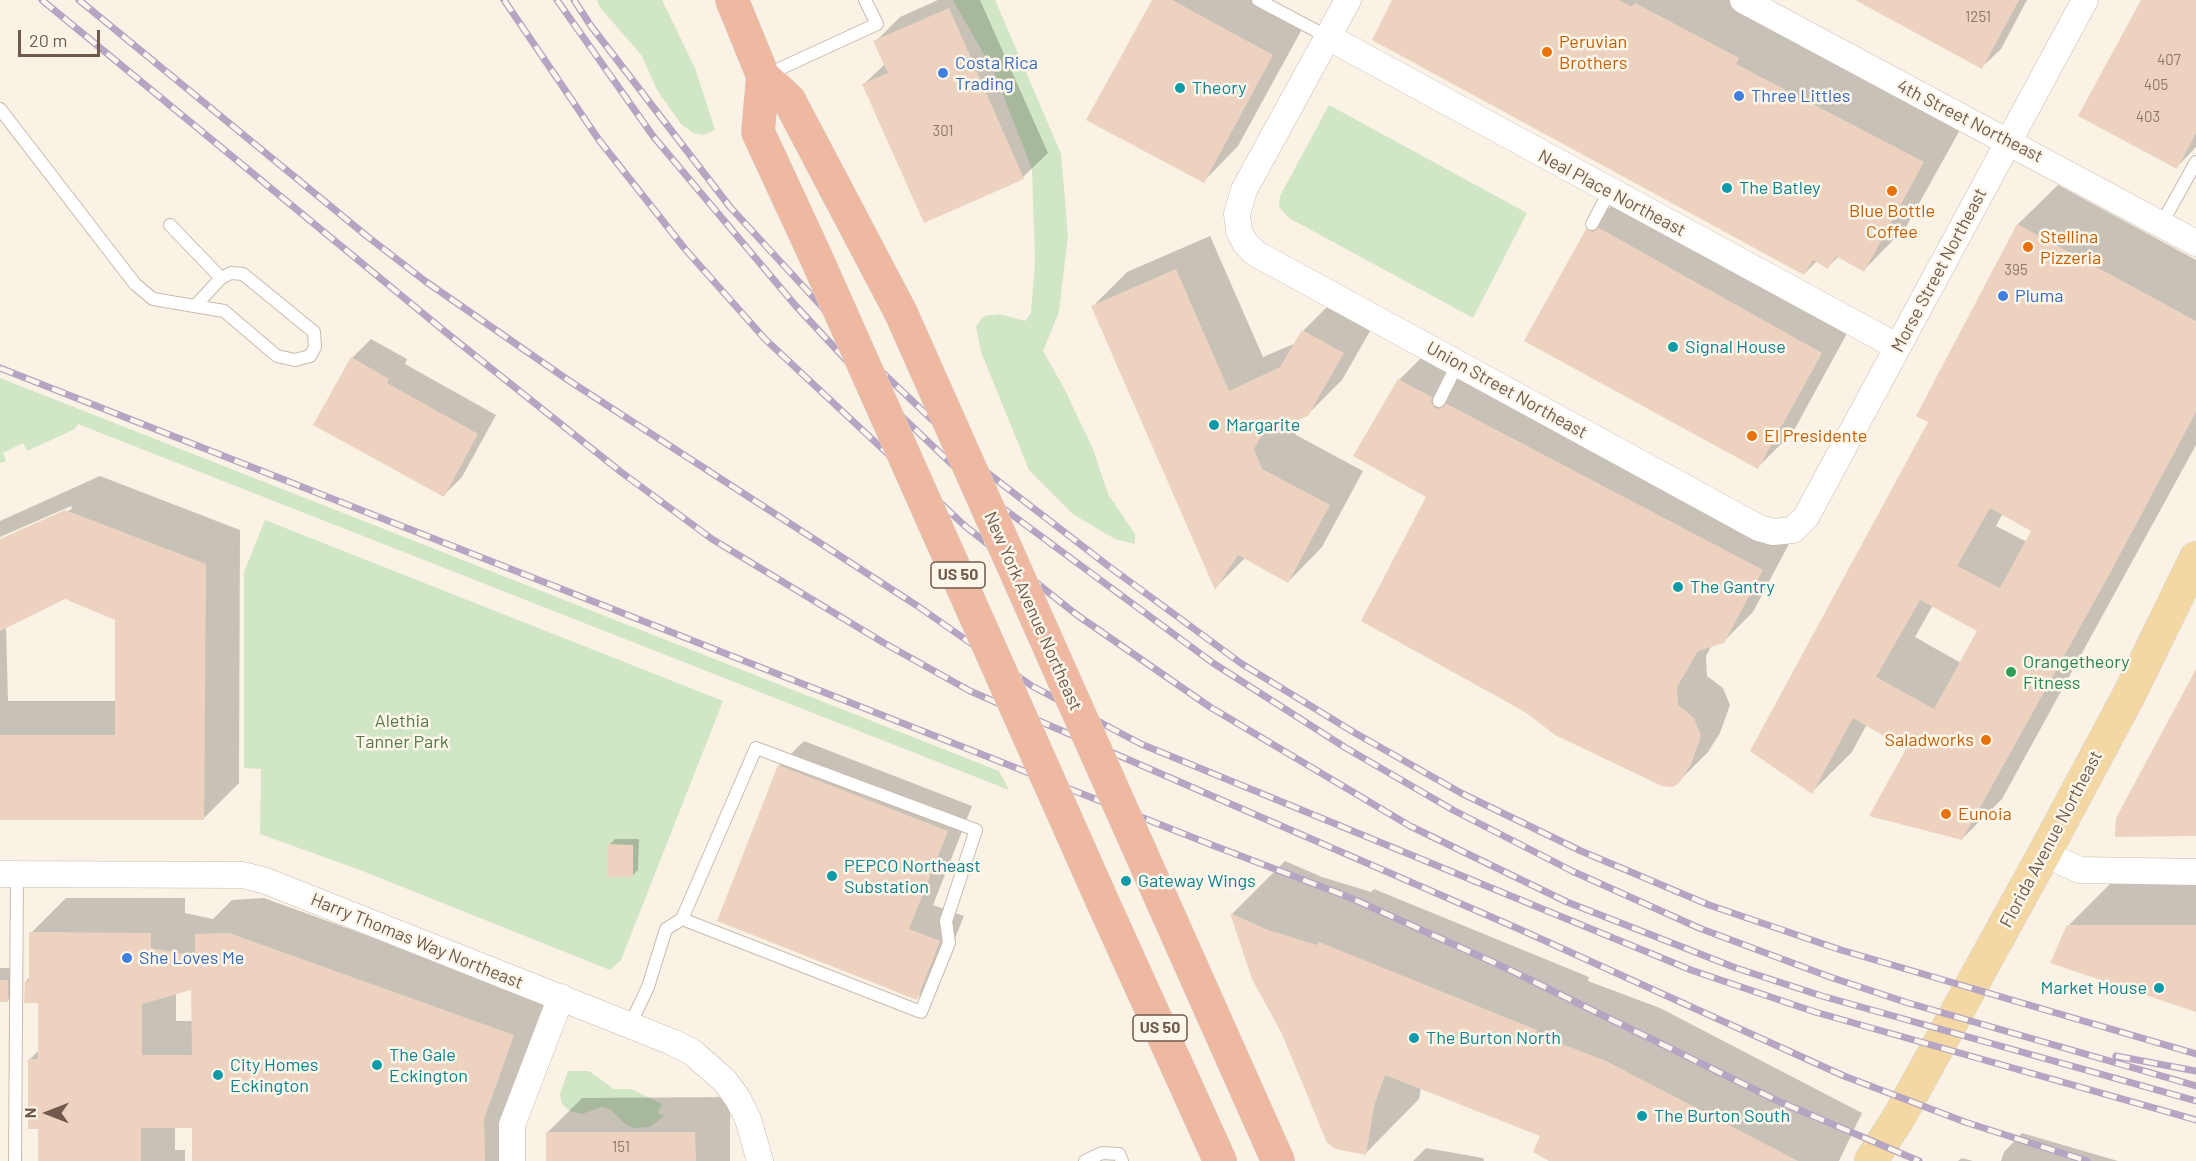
<!DOCTYPE html>
<style>
body{margin:0}
#map{position:relative;width:2196px;height:1161px;overflow:hidden;background:#faf2e5;font-family:Barlow,sans-serif}
canvas{display:block}
.north{position:absolute;left:18px;top:1083px;width:60px;height:60px;-webkit-text-stroke:4px #fdf6ea;paint-order:stroke;rotate:270deg;font-size:16px;font-weight:700;line-height:24px;text-align:center;color:#705a4c}
.north::after{content:'';display:block;margin:auto;width:21px;height:27px;background:#705a4c;clip-path:polygon(50% 0,100% 100%,50% 72%,0 100%)}
.scale{position:absolute;left:18px;top:30px;width:82px;height:27px;box-sizing:border-box;border:3px solid #705a4c;border-top:0;padding-left:8px;font-size:18px;line-height:21px;white-space:nowrap;color:#705a4c;-webkit-text-stroke:4px #fdf6ea;paint-order:stroke}
</style>
<div id="map">
<canvas width="2196" height="1161"></canvas>
<div class="north">N</div>
<div class="scale">20 m</div>
</div>
<script>
const ctx = document.querySelector('canvas').getContext('2d');
ctx.lineJoin = 'round';
function fill(path, color) { ctx.fillStyle = color; ctx.fill(path, 'evenodd'); }
const shape = rows => new Path2D(rows.map(r => 'M' + r).join(''));
function stroke(path, color, width, dash) { ctx.strokeStyle = color; ctx.lineWidth = width; ctx.lineCap = dash ? 'butt' : 'round'; ctx.setLineDash(dash || []); ctx.stroke(path); }
function write(font, color, halo, rows, align = 'center') {
  ctx.font = font + ' Barlow,sans-serif'; ctx.lineWidth = 5; ctx.setLineDash([]); ctx.textBaseline = 'middle'; ctx.strokeStyle = halo; ctx.fillStyle = color; for (const [text, x, y, turn = 0] of rows) {
    ctx.save(); ctx.translate(x, y); ctx.rotate((+turn || 0) * Math.PI / 180); ctx.textAlign = isNaN(turn) ? turn : align; if (halo) ctx.strokeText(text, 0, 0); ctx.fillText(text, 0, 0); ctx.restore();
  }
}
const green = shape([
 [597,0,662,0,695,68,715,130,703,135,693,133,681,124,657,90,642,56,599,6],
 [953,0,995,0,1061,154,1068,236,1059,312,1043,351,1064,388,1093,449,1108,494,1135,534,1135,544,1115,539,1074,515,1029,470,981,352,976,326,984,316,999,314,1025,321,1031,313,1035,263,1032,169,995,74],
 [1329,105,1527,213,1473,318,1289,218,1279,207,1280,196],
 [0,378,999,771,1009,790,78,424,75,429,27,451,23,443,3,453,6,461,0,463],
 [265,520,723,701,621,960,610,970,360,870,260,834,261,769,244,768,244,572],
 [568,1071,589,1071,614,1089,631,1089,662,1104,658,1113,664,1116,650,1127,634,1128,626,1125,610,1109,602,1107,582,1114,570,1111,562,1104,560,1094]
]);
const shadow = shape([
 [938,0,980,0,1048,153,1023,177,864,84,885,64,875,42,900,17],
 [1154,0,1271,0,1307,20,1238,146,1204,181],
 [1394,0,1752,0,1966,119,1906,227,1864,270,1839,256,1828,267,1817,261,1804,274],
 [1859,0,2027,0,2001,49,1982,67],
 [2143,0,2196,0,2196,147,2176,168],
 [2058,185,2196,260,2196,445,2002,799,1962,839,1908,748,1867,724,1852,752,1812,792,1930,421,1918,415,2018,224],
 [2003,513,2033,530,2027,542,1996,526],
 [1933,605,1979,631,1961,663,1915,637],
 [1622,195,1856,317,1793,432,1758,467,1587,230],
 [1210,236,1263,357,1296,343,1303,331,1337,297,1377,319,1342,380,1307,415,1290,421,1296,435,1363,471,1322,547,1288,582,1245,558,1215,588,1093,306,1127,272],
 [371,339,407,359,405,364,496,415,462,477,443,496,352,358],
 [1429,350,1791,540,1753,612,1723,642,1712,645,1706,656,1707,676,1723,688,1730,705,1720,733,1708,752,1678,782,1428,496,1399,380],
 [100,476,240,530,239,783,204,818,0,818,0,541,72,509,71,506,0,537,0,521],
 [65,598,117,619,117,701,8,701,6,626],
 [804,741,972,806,933,905,964,916,941,973,917,998,779,766],
 [615,839,639,839,638,870,632,876,609,845],
 [1285,861,1322,877,1371,892,1374,889,1589,977,1588,981,1660,1008,1862,1113,1839,1161,1551,1161,1542,1135,1421,1088,1419,1099,1366,1153,1284,1033,1254,979,1232,914],
 [2122,872,2196,872,2196,1010,2068,926],
 [66,898,185,898,185,913,213,919,232,900,264,898,548,1001,519,1083,520,1161,194,1161,193,1126,175,1126,175,1150,185,1150,185,1161,39,1161,39,1127,30,1059,39,1050,39,1001,26,981,30,977,31,933],
 [193,988,193,1021,176,1021,176,993],
 [0,968,20,968,20,988,7,1001,0,1001],
 [730,1097,730,1161,547,1161,547,1133,582,1098],
 [2022,1133,2118,1161,2001,1161,2004,1152],
 [1426,1148,1483,1158,1484,1161,1413,1161],
 [1962,1158,1973,1161,1958,1161]
]);
const building = shape([
 [1152,0,1172,0,1273,55,1204,183,1086,120],
 [1392,0,1619,0,1632,7,1635,3,1739,58,1736,64,1924,162,1864,272,1836,256,1828,269,1813,260,1804,275,1372,40],
 [1855,0,2019,0,1982,69],
 [2141,0,2196,0,2196,133,2177,169,2078,116],
 [949,8,1024,179,924,223,862,84,888,73,873,41],
 [2017,224,2196,321,2196,412,2109,575,1962,840,1869,816,1906,749,1853,718,1812,794,1750,751,1928,422,1916,416],
 [1990,508,2031,531,2000,588,1957,566],
 [1920,600,1977,631,1934,709,1876,677],
 [1599,228,1822,353,1758,469,1524,341,1586,229,1593,232],
 [1176,269,1229,391,1280,367,1302,330,1344,353,1308,416,1263,433,1254,449,1262,469,1330,505,1288,583,1238,555,1215,590,1091,306],
 [351,357,389,379,387,383,478,434,444,497,313,425],
 [1398,379,1432,397,1431,402,1435,408,1440,409,1447,404,1763,570,1724,643,1698,651,1677,687,1678,705,1694,718,1701,736,1691,764,1679,783,1673,787,1662,786,1555,735,1525,712,1361,621,1426,497,1353,456],
 [65,510,206,564,204,820,0,820,0,735,115,735,115,620,65,599,0,631,0,539],
 [2196,669,2196,836,2115,837,2116,818],
 [778,765,948,831,909,929,940,941,917,1000,717,921],
 [608,844,633,845,633,877,607,877],
 [1230,913,1268,930,1317,945,1319,942,1537,1030,1536,1034,1606,1061,1798,1161,1549,1161,1533,1152,1540,1136,1385,1075,1374,1106,1366,1155,1336,1149,1327,1143,1282,1034,1252,979],
 [2067,925,2196,925,2196,1012,2050,963],
 [29,932,151,933,151,948,195,956,195,934,229,933,514,1035,484,1119,485,1161,192,1161,192,1128,141,1128,141,1161,38,1161,38,1129,28,1129,28,1059,38,1059,38,1003,24,1003,25,981,29,981],
 [191,990,192,1055,142,1055,142,1004],
 [0,980,8,980,8,1002,0,1002],
 [546,1132,695,1132,696,1161,546,1161]
]);
const lane = shape([
 [1258,0,1328,37],
 [764,76,877,24,865,0],
 [0,109,135,284,153,299,224,311,277,356,295,360,310,356,315,347,314,332,243,274,231,273,221,278,196,305],
 [2162,223,2196,162],
 [1592,224,1609,192],
 [170,225,221,278],
 [1439,401,1458,363],
 [630,1025,648,987,666,929,682,919,756,748,976,830,946,921,949,943,921,1012,682,919],
 [15,1161,17,875],
 [1085,1161,1102,1153,1119,1154,1122,1161]
]);
const street = shape([
 [1348,0,1244,190,1237,214,1239,231,1245,243,1255,253,1759,528,1773,532,1793,530,1806,517,2085,0],
 [1743,0,2196,243],
 [1328,37,1898,347],
 [2044,854,2080,870,2196,872],
 [0,874,243,875,266,881,672,1042,692,1052,725,1081,738,1099,748,1119,760,1161],
 [512,1161,512,1125,561,997]
]);
const primary = shape([
 [1871,1161,1899,1117,2044,854,2130,693,2196,558]
]);
const highway = shape([
 [732,0,763,76,789,100,901,313],
 [763,76,758,132,815,255],
 [1100,896,1220,1161],
 [1164,905,1278,1161]
]);
const rail = shape([
 [42,0,448,334,621,472,712,539,884,643,970,691,1519,929,1844,1076,1965,1122,2087,1161],
 [79,0,368,237,425,281,568,380,919,607,1032,686,1141,744,1691,970,1815,1012,2196,1120],
 [504,0,599,140,685,249,765,339,965,526,1077,615,1210,707,1410,826,1567,902,1736,968,1822,996,2196,1101],
 [557,0,653,136,795,305,874,390,981,492,1213,663,1346,748,1453,810,1572,871,1699,928,1830,977,1905,1002,2196,1086],
 [574,0,591,26,730,207,883,373,989,474,1107,565,1242,664,1355,733,1461,793,1581,851,1709,905,1841,950,2196,1054],
 [0,368,1212,845,1351,898,1508,969,1778,1101,1919,1161],
 [2116,1056,2196,1071]
]);
const highwayBridge = shape([
 [815,255,1100,896],
 [901,313,1164,905]
]);
const markers = [
 [1547,52,6,"#e8710a"],
 [943,73,6,"#3f7fe0"],
 [1180,88,6,"#0f9aa8"],
 [1739,96,6,"#3f7fe0"],
 [1727,188,6,"#0f9aa8"],
 [1892,191,6,"#e8710a"],
 [2028,247,6,"#e8710a"],
 [2003,296,6,"#3f7fe0"],
 [1673,347,6,"#0f9aa8"],
 [1214,425,6,"#0f9aa8"],
 [1752,436,6,"#e8710a"],
 [1678,587,6,"#0f9aa8"],
 [2011,672,6,"#2e9e5b"],
 [1986,740,6,"#e8710a"],
 [1946,814,6,"#e8710a"],
 [832,876,6,"#0f9aa8"],
 [1126,881,6,"#0f9aa8"],
 [127,958,6,"#3f7fe0"],
 [2159,988,6,"#0f9aa8"],
 [1414,1038,6,"#0f9aa8"],
 [377,1065,6,"#0f9aa8"],
 [218,1075,6,"#0f9aa8"],
 [1642,1116,6,"#0f9aa8"]
];
const numberNames = [
 ["1251",1978,17],
 ["407",2169,60],
 ["405",2156,85],
 ["403",2148,117],
 ["301",943,131],
 ["395",2016,270],
 ["151",621,1147]
];
const shields = [
 [958,575,54],
 [1160,1028,54]
];
const shieldNames = [
 ["US 50",958,575],
 ["US 50",1160,1028]
];
const foodNames = [
 ["Peruvian",1559,42],
 ["Brothers",1559,63],
 ["Blue Bottle",1892,211,"center"],
 ["Coffee",1892,232,"center"],
 ["Stellina",2040,237],
 ["Pizzeria",2040,258],
 ["El Presidente",1764,436],
 ["Saladworks",1974,740,"right"],
 ["Eunoia",1958,814]
];
const shopNames = [
 ["Costa Rica",955,63],
 ["Trading",955,84],
 ["Three Littles",1751,96],
 ["Pluma",2015,296],
 ["She Loves Me",139,958]
];
const cultureNames = [
 ["Theory",1192,88],
 ["The Batley",1739,188],
 ["Signal House",1685,347],
 ["Margarite",1226,425],
 ["The Gantry",1690,587],
 ["PEPCO Northeast",844,866],
 ["Substation",844,887],
 ["Gateway Wings",1138,881],
 ["Market House",2147,988,"right"],
 ["The Burton North",1426,1038],
 ["The Gale",389,1055],
 ["Eckington",389,1076],
 ["City Homes",230,1065],
 ["Eckington",230,1086],
 ["The Burton South",1654,1116]
];
const streetNames = [
 ["4th Street Northeast",1970,121,27],
 ["Neal Place Northeast",1612,193,28],
 ["Morse Street Northeast",1939,270,-62],
 ["Union Street Northeast",1507,390,29],
 ["New York Avenue Northeast",1033,611,66],
 ["Florida Avenue Northeast",2051,839,-62],
 ["Harry Thomas Way Northeast",417,941,22]
];
const leisureNames = [
 ["Orangetheory",2023,662],
 ["Fitness",2023,683]
];
const parkNames = [
 ["Alethia",402,721],
 ["Tanner Park",402,742]
];
fill(green, '#d1e6c4');
fill(shadow, '#0003');
fill(building, '#edd3bf');
stroke(lane, '#cabaac', 14);
stroke(street, '#cabaac', 27);
stroke(primary, '#d7d1cd', 34);
stroke(highway, '#d7d1cd', 34);
stroke(lane, '#fff', 12);
stroke(street, '#fff', 26);
stroke(primary, '#f3d8a3', 33);
stroke(highway, '#efb8a1', 33);
stroke(rail, '#b5a4c2', 7);
stroke(rail, '#fdf6ea', 4.5, [14]);
stroke(highwayBridge, '#d7d1cd', 34, []);
stroke(highwayBridge, '#efb8a1', 33);
for (const [x, y, r, color] of markers) { const dot = new Path2D(); dot.arc(x, y, r, 0, 2 * Math.PI); ctx.fillStyle = color; ctx.fill(dot); stroke(dot, '#fdf6ea', 2); }
write('15px', '#8f7869', null, numberNames);
for (const [x, y, w] of shields) { const box = new Path2D(); box.roundRect(x - w / 2, y - 13, w, 26, 4.5); ctx.fillStyle = '#fdf6ea'; ctx.fill(box); stroke(box, '#705a4c', 1.5); }
write('bold 16px', '#705a4c', null, shieldNames);
write('18px', '#c56008', '#fdf6ea', foodNames, 'left');
write('18px', '#366cbe', '#fdf6ea', shopNames, 'left');
write('18px', '#0d838f', '#fdf6ea', cultureNames, 'left');
write('18px', '#705a4c', '#fdf6ea', streetNames);
write('18px', '#27864d', '#fdf6ea', leisureNames, 'left');
write('18px', '#557a48', '#fdf6ea', parkNames);
</script>
